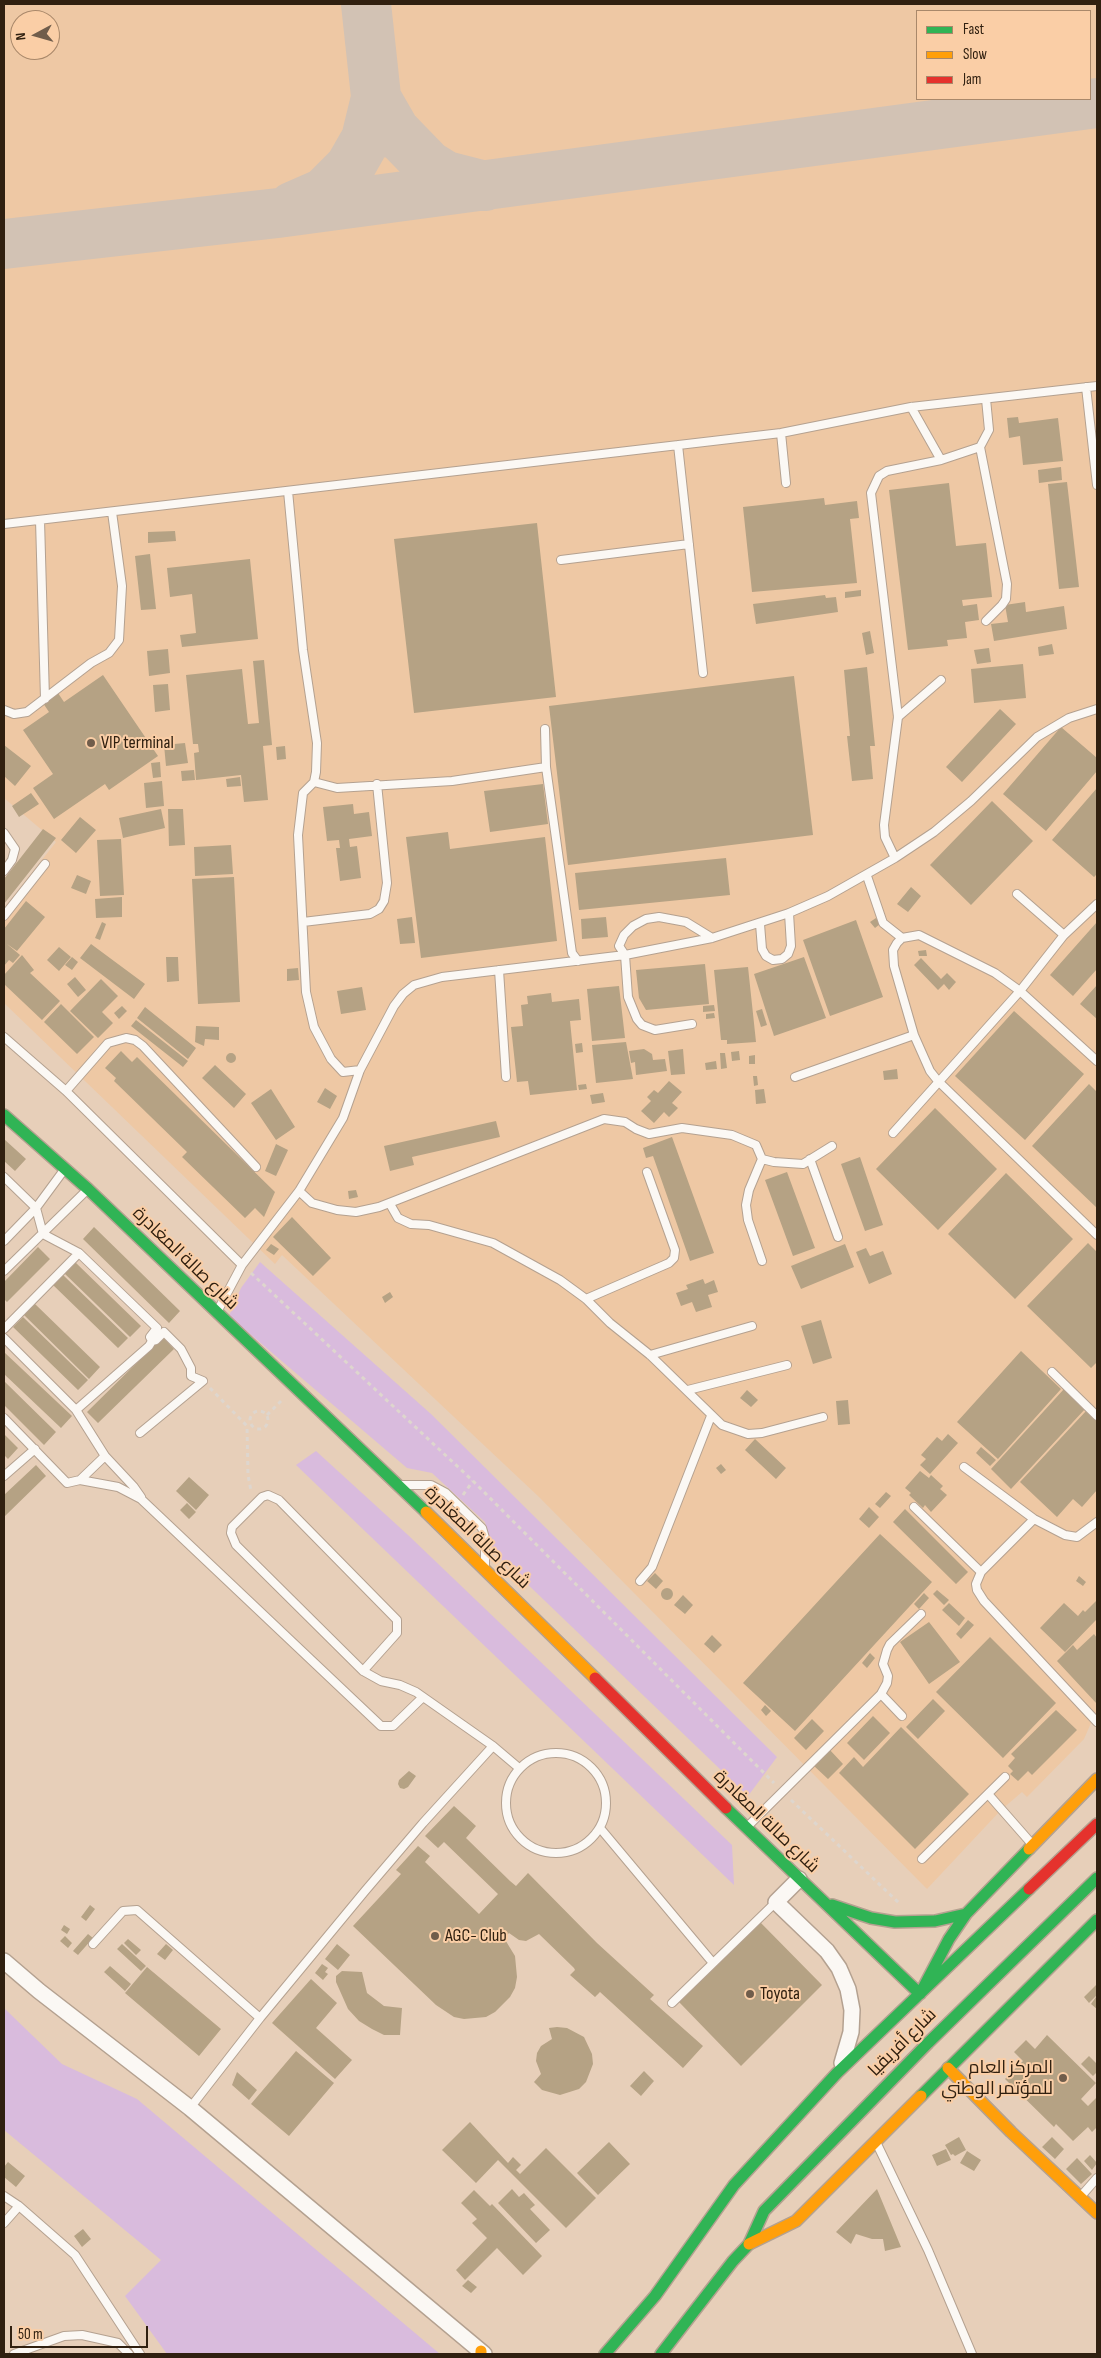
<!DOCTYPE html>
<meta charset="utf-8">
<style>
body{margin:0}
#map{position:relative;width:1101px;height:2358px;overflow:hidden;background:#e7cfb9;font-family:"Sofia Sans Condensed",sans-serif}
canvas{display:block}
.frame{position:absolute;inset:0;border:5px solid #302010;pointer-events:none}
.legend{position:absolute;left:916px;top:10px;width:175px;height:90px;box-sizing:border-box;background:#facea6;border:1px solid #a9886a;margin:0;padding:6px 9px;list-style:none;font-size:15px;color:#302010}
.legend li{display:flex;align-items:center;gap:10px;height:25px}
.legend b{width:25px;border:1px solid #a9886a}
.north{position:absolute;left:10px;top:10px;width:50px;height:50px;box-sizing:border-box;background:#facea6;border:1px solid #a9886a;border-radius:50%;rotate:264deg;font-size:14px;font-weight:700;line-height:20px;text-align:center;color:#302010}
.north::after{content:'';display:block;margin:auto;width:18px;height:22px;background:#705d4b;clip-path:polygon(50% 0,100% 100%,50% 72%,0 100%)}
.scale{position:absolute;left:10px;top:2326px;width:138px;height:22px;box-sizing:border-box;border:2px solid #302010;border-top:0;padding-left:6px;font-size:15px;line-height:18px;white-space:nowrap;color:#302010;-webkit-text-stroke:4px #facea6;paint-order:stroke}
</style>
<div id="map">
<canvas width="1101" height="2358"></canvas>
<div class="frame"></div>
<ul class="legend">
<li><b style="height:6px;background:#30b455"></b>Fast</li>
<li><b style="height:6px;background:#ff9f0a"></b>Slow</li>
<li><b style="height:6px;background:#e5322d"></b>Jam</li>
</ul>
<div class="north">N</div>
<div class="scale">50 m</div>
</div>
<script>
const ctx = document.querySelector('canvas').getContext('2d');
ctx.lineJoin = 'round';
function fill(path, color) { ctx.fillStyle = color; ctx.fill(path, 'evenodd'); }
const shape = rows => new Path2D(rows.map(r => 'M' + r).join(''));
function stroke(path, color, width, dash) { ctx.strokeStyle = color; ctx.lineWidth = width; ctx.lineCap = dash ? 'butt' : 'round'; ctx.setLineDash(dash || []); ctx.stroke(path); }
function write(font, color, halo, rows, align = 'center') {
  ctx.font = font + ' "Sofia Sans Condensed",Cairo,sans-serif'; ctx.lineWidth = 4; ctx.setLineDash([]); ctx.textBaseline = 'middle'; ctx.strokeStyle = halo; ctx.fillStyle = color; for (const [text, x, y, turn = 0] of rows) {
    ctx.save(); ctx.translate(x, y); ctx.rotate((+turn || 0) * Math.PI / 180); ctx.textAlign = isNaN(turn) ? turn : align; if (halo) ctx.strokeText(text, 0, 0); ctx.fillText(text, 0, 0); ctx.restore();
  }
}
const built = shape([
 [4,4,1097,4,1097,1714,1094,1716,1084,1739,1027,1797,1022,1792,1001,1810,927,1889,539,1497,282,1255,275,1264,4,1003,4,908,56,842,4,798],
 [917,11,1090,11,1090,99,917,99],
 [20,20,50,20,50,50,20,50]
]);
const green = shape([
 [260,1262,431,1414,777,1757,748,1796,493,1551,485,1522,432,1473,407,1468,229,1316,241,1288],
 [316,1451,408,1535,732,1845,734,1885,296,1465],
 [4,2008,62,2064,137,2099,440,2354,167,2354,125,2296,161,2260,4,2130]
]);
const taxiway = shape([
 [366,4,380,133],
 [292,207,324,193,350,167,366,139,376,98,395,131,428,165,446,176,485,186],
 [4,244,278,213,1097,103]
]);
const building = shape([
 [1018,417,1019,423,1058,418,1063,461,1023,465,1020,436,1009,438,1007,418],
 [1061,467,1062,480,1039,483,1038,470],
 [1067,482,1079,587,1059,589,1048,484],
 [949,483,956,546,986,543,992,597,962,600,963,606,977,604,979,620,965,622,967,638,947,640,948,646,908,650,889,490],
 [824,498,825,505,857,501,859,518,850,519,857,583,752,592,743,507],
 [537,523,556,697,414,713,394,539],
 [175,531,176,541,148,543,148,532],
 [150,554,156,609,141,610,135,556],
 [250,559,258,639,182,647,180,635,196,633,192,594,170,597,167,568],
 [861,590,861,596,845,598,845,592],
 [825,595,826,598,836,597,838,612,756,624,753,604],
 [1025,602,1026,612,1064,606,1067,629,994,641,991,624,1008,622,1005,605],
 [870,631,874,653,866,655,862,633],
 [1052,644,1054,654,1039,656,1038,647],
 [989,648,991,662,977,664,974,650],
 [168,649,170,673,149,676,147,651],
 [264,660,272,745,263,746,268,800,244,802,241,775,196,780,194,753,199,752,198,744,193,744,186,675,242,669,248,724,259,723,253,661],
 [1023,664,1026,698,974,703,971,669],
 [867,667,875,746,870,746,873,779,852,781,847,736,850,736,844,670],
 [103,675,158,756,109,790,105,784,54,819,33,788,53,774,23,730,49,712,43,703,58,693,64,702],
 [794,676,813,835,568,865,549,706],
 [168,684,170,710,155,712,153,685],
 [1000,709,1016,724,962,782,946,767],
 [1061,727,1097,758,1097,771,1046,831,1003,794],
 [185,743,188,763,166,766,164,745],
 [4,745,31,766,15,786,4,776],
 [285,746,286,759,277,760,276,747],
 [160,762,161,777,153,778,151,763],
 [194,770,195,780,182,781,181,771],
 [240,777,241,786,227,787,226,779],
 [162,781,164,806,146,808,144,783],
 [543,784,548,824,490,832,484,791],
 [1097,788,1097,874,1094,877,1052,840],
 [31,793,39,804,19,817,12,806],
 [992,801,1033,841,971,905,930,865],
 [353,804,354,814,369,812,372,836,349,839,350,847,357,846,361,878,340,881,336,848,340,848,339,840,327,841,323,807],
 [161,809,165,828,123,838,119,818],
 [168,809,183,809,185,845,169,846],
 [80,817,96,830,76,853,61,840],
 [43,829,56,838,4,904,4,879],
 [448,832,450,849,545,837,557,941,421,958,406,837],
 [121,839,124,895,100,896,97,840],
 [231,845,233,874,195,876,194,847],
 [726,858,730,895,579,910,575,873],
 [77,875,91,881,86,894,71,888],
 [234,877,240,1002,198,1004,192,879],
 [911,887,921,896,908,912,897,904],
 [122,897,122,917,96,918,95,899],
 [26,901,45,917,17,951,7,944,20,955,13,963,9,960,4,966,4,929],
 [412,917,415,943,400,944,397,919],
 [606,917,608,937,582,939,581,919],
 [876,918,880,924,875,928,870,922],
 [856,920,883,997,830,1016,803,940],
 [102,922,106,924,100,940,95,938],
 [1097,922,1097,969,1073,996,1050,975],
 [91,944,145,984,134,999,80,958],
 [59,947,71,957,59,971,47,960],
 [926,950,927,956,919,956,918,951],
 [22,955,34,970,30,973,60,1001,42,1020,4,984,4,975],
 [72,957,78,962,72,970,65,965],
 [166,957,178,957,179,981,167,982],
 [804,957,826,1018,774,1036,754,974],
 [921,958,941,979,947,973,956,982,949,990,944,984,938,990,914,965],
 [705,964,709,1004,646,1010,639,998,636,970],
 [748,967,756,1042,727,1044,727,1040,721,1040,714,970],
 [298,968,299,980,287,981,287,969],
 [75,977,86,990,78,997,67,984],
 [101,979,118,996,102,1012,113,1023,98,1038,70,1011],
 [1097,985,1097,1019,1080,1004],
 [619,986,625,1038,592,1041,587,989],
 [362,987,366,1010,341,1014,337,991],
 [551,993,552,1002,579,999,581,1020,570,1021,577,1090,530,1095,528,1081,517,1082,511,1027,523,1026,521,1005,528,1004,527,996],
 [61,1004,94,1037,77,1054,44,1022],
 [714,1005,715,1011,703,1012,703,1006],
 [122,1006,127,1011,119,1019,114,1013],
 [145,1007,196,1048,188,1059,137,1018],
 [762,1009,767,1025,761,1027,756,1011],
 [1014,1011,1084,1074,1025,1140,955,1076],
 [714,1013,715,1018,706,1019,706,1014],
 [136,1020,188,1061,183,1067,131,1026],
 [196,1026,219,1027,219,1040,205,1039,204,1046,195,1042],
 [626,1042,633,1079,596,1083,592,1045],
 [582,1043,583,1052,576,1053,575,1044],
 [644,1049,652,1054,653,1060,665,1059,667,1071,636,1075,635,1062,631,1063,629,1051],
 [683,1049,685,1074,671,1075,668,1051],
 [121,1051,132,1062,137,1057,275,1192,264,1217,255,1208,245,1218,182,1157,187,1152,114,1081,116,1078,105,1068],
 [739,1051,740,1060,732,1061,731,1052],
 [720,1053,725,1053,727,1068,721,1069],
 '226 1058a5 5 0 1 1 10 0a5 5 0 1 1-10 0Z',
 [755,1055,755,1064,749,1064,749,1056],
 [716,1061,717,1069,706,1070,705,1063],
 [215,1065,246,1094,234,1108,202,1078],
 [897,1069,898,1079,884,1080,883,1071],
 [753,1076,757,1076,758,1085,754,1086],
 [669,1081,682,1092,672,1103,678,1108,669,1117,664,1112,654,1123,641,1111,651,1101,647,1097,654,1090,658,1093],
 [586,1084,587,1089,579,1090,578,1085],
 [1089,1084,1097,1092,1097,1208,1032,1146],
 [325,1088,337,1096,330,1109,317,1102],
 [271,1089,295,1127,276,1140,251,1103],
 [764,1089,766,1103,756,1104,755,1090],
 [603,1093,605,1102,592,1104,590,1095],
 [935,1108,997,1169,938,1230,876,1169],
 [496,1121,500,1137,412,1157,414,1165,390,1171,384,1146],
 [672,1137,714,1253,690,1261,653,1156,646,1158,643,1148],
 [4,1139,26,1159,15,1171,4,1161],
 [276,1144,288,1150,276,1176,265,1171],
 [860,1157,883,1225,865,1231,841,1164],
 [787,1172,815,1248,793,1256,765,1180],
 [1006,1173,1073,1239,1015,1299,948,1234],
 [356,1190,358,1197,349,1199,348,1191],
 [292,1217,331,1258,313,1276,273,1237],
 [94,1227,180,1311,169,1323,83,1239],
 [1088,1243,1097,1252,1097,1362,1091,1368,1027,1306],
 [271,1244,279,1249,274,1255,266,1250],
 [845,1244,854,1267,801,1289,791,1266],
 [38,1247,50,1259,7,1302,4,1299,4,1282],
 [866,1248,870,1256,883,1251,892,1274,869,1284,856,1252],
 [75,1262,141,1326,130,1337,64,1273],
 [63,1275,128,1338,118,1348,53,1285],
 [703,1279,705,1284,714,1280,718,1292,708,1295,712,1307,696,1312,692,1302,681,1306,676,1293,688,1289,686,1285],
 [390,1292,393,1297,385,1303,382,1297],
 [35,1304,100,1367,89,1379,24,1315],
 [23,1317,88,1380,78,1390,13,1327],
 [821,1320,832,1358,813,1364,801,1326],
 [163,1337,174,1349,98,1423,87,1412],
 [1021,1351,1061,1389,998,1459,957,1422],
 [4,1352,72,1416,61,1428,4,1374],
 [4,1381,56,1432,44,1445,4,1405],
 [1064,1389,1085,1409,1011,1489,991,1469],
 [747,1390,758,1400,751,1407,740,1398],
 [848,1400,850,1424,838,1425,836,1401],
 [1086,1411,1097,1421,1097,1490,1082,1507,1073,1499,1057,1517,1020,1482],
 [4,1434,18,1448,8,1459,4,1455],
 [948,1434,958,1443,930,1474,920,1465,926,1459,921,1455,937,1437,942,1441],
 [755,1439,786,1468,776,1479,745,1450],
 [981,1447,996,1460,990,1466,976,1453],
 [721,1464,726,1470,721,1474,716,1468],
 [36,1465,46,1476,4,1517,4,1495],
 [920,1471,929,1478,931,1475,943,1486,940,1489,947,1495,931,1512,925,1505,923,1508,909,1495,911,1493,905,1488],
 [189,1477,209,1495,196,1510,176,1491],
 [886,1492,891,1496,880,1508,875,1504],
 [187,1503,196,1512,189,1519,180,1510],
 [869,1507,879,1517,869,1528,859,1519],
 [905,1509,968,1572,956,1584,893,1522],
 [880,1534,932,1582,795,1731,743,1683],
 [655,1573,663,1581,656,1589,647,1581],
 [1079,1576,1086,1582,1083,1586,1076,1581],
 '661 1594a6 6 0 1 1 12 0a6 6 0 1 1-12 0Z',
 [937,1590,949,1600,944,1605,933,1594],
 [924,1593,929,1598,919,1609,914,1604],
 [683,1595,693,1605,685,1614,674,1605],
 [1097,1600,1097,1619,1065,1652,1040,1628,1064,1603,1078,1616,1083,1610,1085,1612],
 [949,1603,965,1618,959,1626,942,1610],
 [968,1620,974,1625,961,1639,956,1634],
 [929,1622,960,1662,929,1684,900,1642],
 [1094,1634,1097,1638,1097,1704,1057,1661,1073,1645,1077,1650],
 [712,1635,722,1645,714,1653,704,1644],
 [990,1637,1056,1703,1003,1758,936,1692],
 [870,1653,875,1658,867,1668,862,1663],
 [933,1699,945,1711,918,1739,906,1727],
 [765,1705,771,1711,766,1716,761,1710],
 [1056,1710,1077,1730,1032,1775,1028,1771,1018,1781,1010,1774,1013,1771,1008,1766,1015,1758,1011,1754],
 [873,1716,890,1733,864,1760,847,1743],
 [812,1719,824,1731,806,1750,794,1738],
 [901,1727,969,1794,915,1849,839,1773,854,1757,863,1767],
 [829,1749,843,1764,828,1779,813,1765],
 [409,1771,416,1776,408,1787,404,1789,400,1788,398,1784,399,1780],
 [454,1806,476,1826,466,1838,510,1881,516,1886,528,1873,597,1943,654,1995,650,1999,703,2046,683,2068,600,1992,595,1997,570,1975,575,1970,574,1968,539,1934,526,1941,519,1940,509,1933,504,1938,515,1956,517,1977,515,1988,510,1997,495,2012,486,2017,464,2019,454,2017,436,2005,353,1926,401,1874,396,1870,418,1846,430,1856,425,1862,479,1914,498,1894,444,1842,438,1848,425,1836],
 [90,1905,95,1909,86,1921,81,1917],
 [760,1922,822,1985,741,2066,679,2002],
 [64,1925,70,1929,67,1934,61,1930],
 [88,1934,93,1938,78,1955,73,1951],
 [65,1936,72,1943,68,1948,60,1941],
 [128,1939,141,1950,136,1955,124,1943],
 [122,1944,146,1966,141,1971,117,1949],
 [166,1944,173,1950,165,1960,157,1954],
 [337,1944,350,1955,338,1970,325,1959],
 [322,1964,328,1968,325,1972,328,1974,323,1980,315,1973],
 [110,1966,131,1984,125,1991,104,1972],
 [147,1967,221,2029,199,2056,125,1993],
 [342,1971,362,1972,367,1993,384,2006,402,2008,400,2035,384,2035,372,2029,359,2021,348,2009,336,1982,336,1976],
 [311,1979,337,2003,316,2028,352,2060,335,2079,272,2023],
 [1097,1984,1097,1995,1089,2003,1084,1997],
 [1096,1997,1097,1999,1097,2009,1091,2004],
 [557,2027,567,2028,584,2037,592,2054,593,2064,586,2082,579,2089,560,2095,542,2090,534,2082,541,2074,536,2061,537,2053,541,2046,552,2039,549,2028],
 [1047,2035,1096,2083,1081,2099,1088,2106,1097,2097,1097,2127,1092,2132,1088,2127,1073,2141,1056,2124,1054,2127,1005,2079,1023,2061,1014,2052,1026,2040,1035,2049],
 [296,2051,334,2083,289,2136,251,2104],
 [1089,2056,1097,2064,1097,2072,1093,2076,1081,2064],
 [644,2071,654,2081,641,2096,630,2086],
 [237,2072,257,2090,249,2100,232,2085],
 [470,2122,508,2163,513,2157,521,2165,516,2170,520,2174,546,2148,596,2198,566,2228,498,2160,476,2183,442,2150],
 [959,2137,966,2150,955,2156,953,2154,951,2155,945,2145],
 [1052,2137,1064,2149,1055,2159,1042,2147],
 [609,2142,630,2164,598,2195,577,2173],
 [946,2149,951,2160,937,2166,932,2155],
 [967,2151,981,2160,974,2171,960,2163],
 [1090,2155,1097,2163,1092,2170,1084,2161],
 [1077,2158,1092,2174,1081,2184,1066,2169],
 [8,2162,25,2176,16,2187,4,2177,4,2167],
 [512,2189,519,2197,524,2193,535,2205,530,2209,550,2230,536,2243,498,2203],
 [877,2189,901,2247,885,2251,883,2239,872,2239,856,2234,851,2244,836,2232],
 [474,2190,490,2206,492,2204,542,2256,523,2275,497,2248,465,2280,456,2270,487,2238,472,2223,477,2219,461,2203],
 [83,2229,91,2239,82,2247,74,2236],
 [468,2280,477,2287,471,2293,462,2286]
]);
const path = shape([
 [251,1273,473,1481,774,1783],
 [210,1388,247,1426,248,1475,251,1491],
 '250 1420a9 9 0 1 1 18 0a9 9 0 1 1-18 0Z',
 [267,1415,281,1401],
 [463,1495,473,1481],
 [791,1800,899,1903]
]);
const lane = shape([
 [1086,387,1097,485],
 [986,399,989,430,980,447,1007,584,1006,599,1002,605,986,621],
 [911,407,941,460],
 [781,433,786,483],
 [678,445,703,673],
 [288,491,303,650,317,743,316,772,314,782,303,793,298,835,306,992,314,1027,331,1059,343,1072,360,1070],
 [40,520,45,699],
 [4,524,781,433,911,407,1097,386],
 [561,560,689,544],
 [4,710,14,714,27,712,91,663,109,653,119,640,122,586,112,512],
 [898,717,941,680],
 [545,729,546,767,572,953,578,961],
 [314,782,337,788,452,781,546,767],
 [4,833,15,849,12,860,4,871],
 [895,858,885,837,884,825,898,717,871,493,879,476,887,471,941,460,980,447],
 [867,876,883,923,902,938],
 [1017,894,1064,935],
 [4,916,45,864],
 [303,922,370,914,379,909,384,901,387,883,377,784],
 [760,924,762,949,766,956,773,960,782,959,788,954,791,946,789,913],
 [499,970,506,1077],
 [692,1024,655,1030,642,1025,637,1019,628,997,625,955,619,946,624,935,633,926,646,919,659,917,686,922,712,938],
 [4,1037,66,1091,242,1265],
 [1097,1061,1020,991,995,973,919,935,902,938,897,943,893,950,894,966,914,1035,930,1071,938,1081,1097,1235],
 [795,1077,914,1035],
 [66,1091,108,1043,126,1038,135,1040,143,1046,256,1167],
 [893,1133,1020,991,1064,935,1097,904],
 [810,1159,838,1237],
 [4,1177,36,1208,43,1234,79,1253,157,1328,150,1337,152,1341,149,1346,76,1410],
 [299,1191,312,1203,337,1210,356,1212,379,1207,604,1119,625,1122,636,1129,649,1134,682,1128,732,1135,756,1145,762,1159,774,1162,803,1164,832,1146],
 [390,1204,398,1218,411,1224,429,1225,493,1243,560,1280,586,1299,610,1323,650,1355,722,1425,748,1434,762,1433,823,1417],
 [4,1241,36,1208,64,1170],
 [762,1261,748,1220,746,1205,749,1190,762,1159],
 [4,1271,86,1191],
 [586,1299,669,1263,674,1258,675,1250,647,1172],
 [217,1312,242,1265,299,1191,343,1118,360,1070,394,1006,403,994,414,985,442,977,625,955,712,938,789,913,828,896,895,858,934,832,971,801,1037,737,1069,718,1097,709],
 [4,1329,79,1253],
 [4,1338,76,1410,105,1456,134,1487,141,1497],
 [650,1355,752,1326],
 [1052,1372,1097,1416],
 [688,1390,787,1365],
 [4,1418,67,1483,80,1480,105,1456],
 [140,1433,203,1381,191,1376,191,1368,181,1349,164,1332,156,1340,152,1341],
 [964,1467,1034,1519,1065,1535,1077,1537,1097,1522],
 [4,1476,35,1449],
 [80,1480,118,1487,141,1499,381,1726,393,1726,423,1697],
 [401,1485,431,1485,446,1493,482,1528,485,1538,485,1564],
 [914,1507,981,1572],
 [1034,1519,981,1572,976,1584,977,1590,984,1601,1097,1722],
 [640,1581,652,1567,711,1416],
 [363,1671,397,1633,397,1620,279,1500,268,1495,262,1497,232,1527,231,1533,236,1545,363,1671,381,1681,400,1685,416,1692,493,1746,519,1768],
 [881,1694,902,1716],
 '506 1803a50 50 0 1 1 100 0a50 50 0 1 1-100 0Z',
 [988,1794,1031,1843],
 [747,1827,881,1694,887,1683,888,1676,883,1664,887,1650,890,1644,921,1614],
 [600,1828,713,1963],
 [922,1859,1005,1777],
 [93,1944,123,1911,137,1910,260,2018],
 [672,2003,776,1902],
 [190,2108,260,2018,365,1891,423,1823,493,1746],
 [877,2144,928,2250,972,2354],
 [1082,2195,1097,2178],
 [4,2196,19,2206,75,2255,140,2354],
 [4,2223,19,2206],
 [14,2354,64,2336,82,2335,118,2343,129,2354]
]);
const street = shape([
 [799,1879,776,1902,827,1951,839,1968,848,1989,852,2010,851,2032,842,2063],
 [4,1961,39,1991,190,2108,484,2354]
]);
const fast = shape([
 [4,1115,88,1189,426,1512],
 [726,1808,920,1994,949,1939,966,1914,1029,1849],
 [832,1905,871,1918,895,1922,935,1921,966,1914],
 [921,2096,1097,1920],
 [605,2354,655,2296,734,2185,837,2073,1029,1889],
 [661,2354,733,2261,749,2244,764,2211,928,2043,1097,1878]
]);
const slow = shape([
 [426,1512,595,1678],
 [1029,1849,1097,1779],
 [948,2068,1011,2132,1097,2213],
 [749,2244,796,2221,921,2096],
 [481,2351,481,2354]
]);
const jam = shape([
 [595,1678,726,1808],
 [1029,1889,1097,1824]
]);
const markers = [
 [91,743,5,"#705d4b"],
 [435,1936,5,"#705d4b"],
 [750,1994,5,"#705d4b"],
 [1063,2078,5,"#705d4b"]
];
const poiNames = [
 ["VIP terminal",101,743],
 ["AGC- Club",445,1936],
 ["Toyota",760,1994],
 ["المركز العام",1053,2068,"right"],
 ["للمؤتمر الوطني",1053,2089,"right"]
];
const streetNames = [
 ["شارع صالة المغادرة",185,1259,44],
 ["شارع صالة المغادرة",477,1538,44],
 ["شارع صالة المغادرة",766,1822,44],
 ["شارع أفريقيا",903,2043,-45]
];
fill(built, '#eec8a4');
fill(green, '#d9bbdd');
stroke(taxiway, '#d2c2b4', 50);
fill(building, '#b5a284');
stroke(lane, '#b4a190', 10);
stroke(street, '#b4a190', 18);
stroke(fast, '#b4a190', 14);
stroke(slow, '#b4a190', 14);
stroke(jam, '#b4a190', 14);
stroke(path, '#ded6ce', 3, [4, 4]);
stroke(lane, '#fbf8f4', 8);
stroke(street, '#fbf8f4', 15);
stroke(fast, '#30b455', 11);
stroke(slow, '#ff9f0a', 11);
stroke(jam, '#e5322d', 11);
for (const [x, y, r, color] of markers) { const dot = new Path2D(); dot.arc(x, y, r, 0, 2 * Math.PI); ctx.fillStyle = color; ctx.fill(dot); stroke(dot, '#facea6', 2); }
write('18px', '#302010', '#facea6', poiNames, 'left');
write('18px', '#302010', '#facea6', streetNames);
</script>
